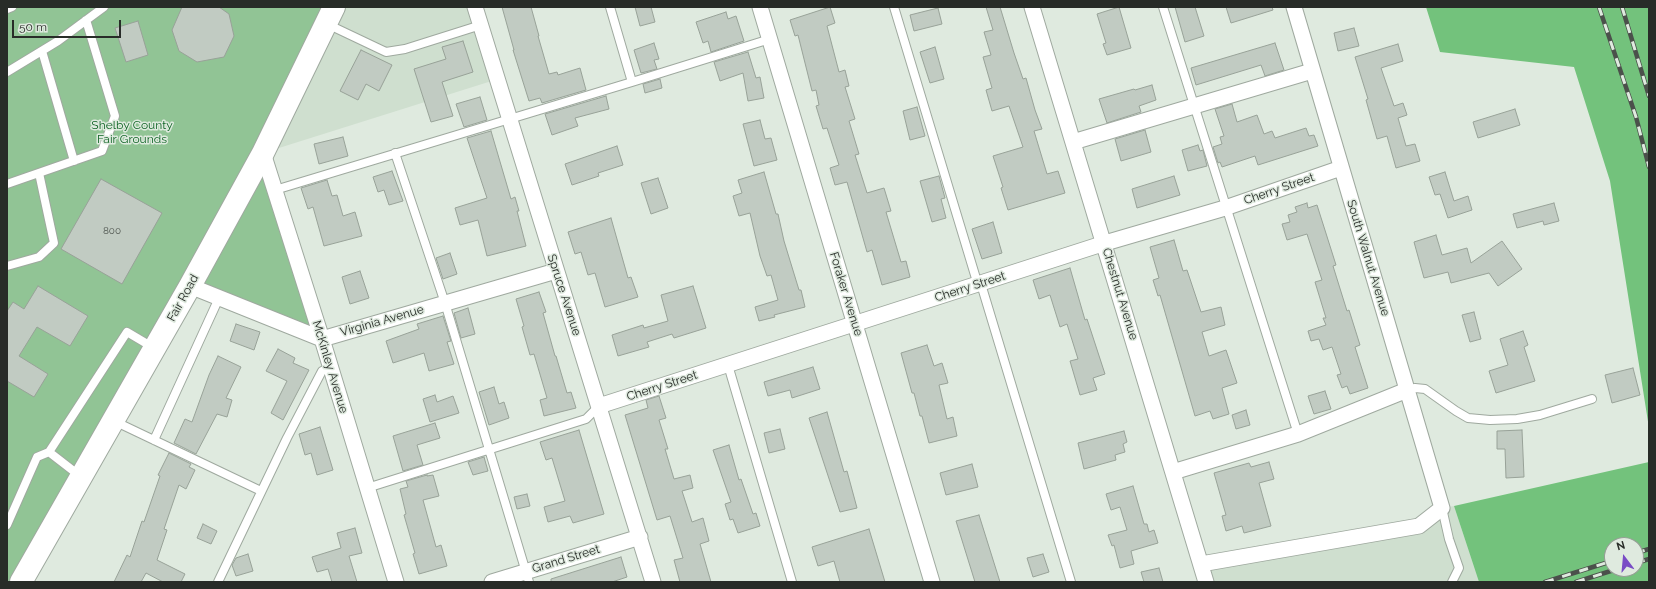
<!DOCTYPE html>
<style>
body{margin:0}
#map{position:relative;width:1656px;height:589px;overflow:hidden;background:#dfeadf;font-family:Raleway,sans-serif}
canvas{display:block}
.frame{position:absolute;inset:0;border:8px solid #282c28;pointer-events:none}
.north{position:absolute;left:1604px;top:537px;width:40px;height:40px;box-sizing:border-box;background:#dfeadf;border:1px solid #969e96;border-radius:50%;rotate:344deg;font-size:11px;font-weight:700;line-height:16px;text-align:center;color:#282c28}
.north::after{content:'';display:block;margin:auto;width:14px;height:18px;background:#794cc5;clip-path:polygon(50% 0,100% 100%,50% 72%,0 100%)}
.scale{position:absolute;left:12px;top:20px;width:109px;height:18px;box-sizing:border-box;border:2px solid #282c28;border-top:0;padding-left:5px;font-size:12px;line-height:14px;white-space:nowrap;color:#282c28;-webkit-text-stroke:3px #dfeadf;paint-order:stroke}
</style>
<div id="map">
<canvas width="1656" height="589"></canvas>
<div class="frame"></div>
<div class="north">N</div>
<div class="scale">50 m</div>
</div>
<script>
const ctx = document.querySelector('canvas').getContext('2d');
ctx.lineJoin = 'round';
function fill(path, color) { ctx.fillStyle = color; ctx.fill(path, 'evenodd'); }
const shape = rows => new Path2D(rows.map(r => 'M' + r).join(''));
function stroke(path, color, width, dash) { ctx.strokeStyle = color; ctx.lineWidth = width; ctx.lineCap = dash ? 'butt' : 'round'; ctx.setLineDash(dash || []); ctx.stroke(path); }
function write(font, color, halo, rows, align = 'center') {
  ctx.font = font + ' Raleway,sans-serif'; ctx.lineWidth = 3; ctx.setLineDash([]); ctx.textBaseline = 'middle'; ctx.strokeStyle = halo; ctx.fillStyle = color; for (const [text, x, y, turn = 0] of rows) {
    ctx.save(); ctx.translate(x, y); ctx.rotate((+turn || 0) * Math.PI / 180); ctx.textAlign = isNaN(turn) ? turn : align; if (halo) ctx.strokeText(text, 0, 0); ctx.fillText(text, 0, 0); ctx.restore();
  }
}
const built = shape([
 [334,7,475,7,498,79,263,153],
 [1454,506,1479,582,1206,582,1201,564,1419,526,1442,508]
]);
const green = shape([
 [7,7,334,7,263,153,322,339,190,286,21,582,7,582]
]);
const forest = shape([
 [1426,7,1649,7,1649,428,1610,181,1574,67,1440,52],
 [1649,462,1649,582,1479,582,1454,506],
 [1612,545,1636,545,1636,569,1612,569]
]);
const building = shape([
 [182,7,219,7,229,14,234,36,224,57,197,62,179,51,172,30,182,7],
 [502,7,531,7,539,36,538,36,549,74,557,72,558,75,580,68,586,90,542,103,540,98,529,101,513,50,514,50,502,7],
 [635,7,651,7,655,22,640,26,635,7],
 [830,7,835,23,827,26,839,72,845,70,849,86,845,87,855,119,849,121,859,154,855,155,867,193,884,188,891,211,886,212,901,262,906,261,910,277,882,285,872,250,867,252,847,182,835,185,830,168,839,165,827,128,823,129,816,106,819,105,816,90,812,91,798,35,795,36,790,20,830,7],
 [986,7,1000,7,1014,53,1023,79,1026,78,1035,110,1042,129,1034,131,1047,174,1058,171,1065,193,1008,210,1001,188,1003,187,993,156,1023,147,1009,106,992,111,986,90,992,88,983,57,991,55,984,32,993,30,986,7],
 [1119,7,1131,48,1107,55,1103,44,1106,43,1097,14,1119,7],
 [1175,7,1195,7,1204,36,1185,42,1175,7],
 [1226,7,1272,7,1273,10,1231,23,1226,7],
 [938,8,942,24,914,31,910,15,938,8],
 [726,12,728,19,736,16,744,41,711,52,708,41,703,43,696,22,726,12],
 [138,21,148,55,126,62,115,28,138,21],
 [1354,28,1359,46,1338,51,1334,33,1354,28],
 [463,41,473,72,442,82,453,116,431,122,414,69,446,59,442,47,463,41],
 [654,43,659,59,654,60,657,69,641,73,634,50,654,43],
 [1275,43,1284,70,1265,76,1261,65,1196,85,1191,68,1275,43],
 [1398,44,1403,61,1381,68,1394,106,1403,103,1407,115,1398,118,1406,146,1415,144,1420,161,1396,168,1387,136,1377,139,1366,100,1368,99,1355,57,1398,44],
 [935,47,944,79,930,83,920,52,935,47],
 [361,50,392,65,379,91,366,84,358,100,340,91,361,50],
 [748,52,756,78,760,77,764,98,748,101,743,73,720,81,714,62,748,52],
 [660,79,662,88,645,93,643,84,660,79],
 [1152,85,1156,100,1139,106,1141,112,1107,123,1099,99,1134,89,1135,90,1152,85],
 [606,96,609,109,575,118,578,126,552,135,545,114,606,96],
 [480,97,487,120,464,127,456,104,480,97],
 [1232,104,1237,122,1257,115,1264,134,1272,131,1275,138,1306,128,1309,136,1314,135,1318,146,1258,165,1255,156,1222,167,1220,162,1218,163,1213,147,1222,144,1220,137,1224,136,1215,109,1232,104],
 [917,107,925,136,910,140,903,111,917,107],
 [1515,109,1520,125,1478,138,1473,122,1515,109],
 [760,120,765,139,771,138,777,160,754,166,743,124,760,120],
 [1145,130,1151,152,1121,161,1115,139,1145,130],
 [491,131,511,199,515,197,519,211,517,211,526,246,487,256,478,220,460,225,455,208,487,198,467,138,491,131],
 [343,137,348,156,319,164,314,144,343,137],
 [1198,145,1200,151,1203,150,1207,166,1188,171,1182,150,1198,145],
 [617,146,623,165,598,173,599,176,572,185,565,164,617,146],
 [392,171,403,201,389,205,384,190,378,192,373,177,392,171],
 [764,172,776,214,778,214,784,241,799,290,801,290,805,307,774,315,775,317,759,321,755,307,778,300,771,275,767,276,760,256,750,213,739,216,733,196,742,193,738,180,764,172],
 [1445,172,1454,201,1468,196,1472,210,1448,218,1440,194,1435,195,1429,177,1445,172],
 [939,176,945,198,941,199,946,218,932,222,920,181,939,176],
 [1174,176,1180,195,1137,208,1132,189,1174,176],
 [658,178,668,208,651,214,641,183,658,178],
 [101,179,162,213,122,284,61,249,101,179],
 [327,180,332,196,337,195,343,216,355,212,362,236,324,246,313,207,308,209,301,188,327,180],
 [1307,203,1308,208,1317,205,1336,265,1333,266,1347,311,1349,310,1360,345,1355,347,1368,388,1350,394,1347,386,1342,388,1337,375,1341,374,1332,347,1323,350,1319,339,1311,341,1308,331,1326,325,1323,318,1326,318,1315,282,1322,280,1307,234,1287,240,1282,224,1290,222,1288,215,1297,212,1295,207,1307,203],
 [1554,203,1559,221,1544,225,1543,221,1517,228,1513,214,1554,203],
 [611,218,628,278,631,277,638,297,605,307,595,273,588,275,581,252,575,254,568,232,611,218],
 [993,222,1002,253,982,259,972,229,993,222],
 [1436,235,1442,255,1467,248,1471,263,1502,241,1522,269,1498,286,1489,273,1451,283,1448,272,1424,278,1414,242,1436,235],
 [1174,240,1183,271,1187,270,1201,312,1221,307,1225,325,1202,332,1209,356,1226,350,1237,383,1222,388,1229,414,1213,419,1210,411,1195,416,1160,295,1158,296,1153,280,1159,278,1150,247,1174,240],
 [450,253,457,274,443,279,436,258,450,253],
 [1070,268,1085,320,1087,319,1105,374,1093,378,1097,390,1080,395,1070,361,1078,359,1067,324,1060,327,1050,295,1039,299,1033,280,1070,268],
 [360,271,369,298,350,304,342,277,360,271],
 [38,286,88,316,70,346,37,327,19,356,48,374,34,397,7,381,7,311,13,302,24,309,38,286],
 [693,286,706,328,674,338,672,334,647,342,649,347,618,356,612,335,643,325,644,328,668,321,661,295,693,286],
 [539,292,546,312,543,313,555,356,556,356,567,393,571,392,576,408,544,416,540,400,547,398,534,354,530,355,522,327,524,326,516,299,539,292],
 [468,308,475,334,461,338,454,313,468,308],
 [1474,312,1481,339,1470,342,1462,315,1474,312],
 [443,316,451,341,447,342,454,364,429,371,424,353,393,363,386,341,419,329,417,324,443,316],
 [236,324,260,332,254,350,230,341,236,324],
 [1523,331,1528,345,1524,347,1535,381,1496,393,1489,371,1508,365,1500,339,1523,331],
 [927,345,934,366,942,363,948,383,939,385,947,419,953,417,957,436,929,443,922,416,920,416,914,393,912,393,901,353,927,345],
 [278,349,295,358,293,363,309,370,283,420,271,413,287,381,266,371,278,349],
 [218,356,241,367,226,398,232,400,227,417,217,414,196,454,174,443,185,419,192,422,209,375,218,356],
 [813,367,820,389,792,398,790,390,768,396,764,382,813,367],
 [1633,368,1640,395,1612,403,1605,375,1633,368],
 [494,387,499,404,504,402,509,418,489,425,479,392,494,387],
 [1325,391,1331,409,1314,414,1308,396,1325,391],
 [435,395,437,402,453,396,459,413,430,422,423,399,435,395],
 [659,396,666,418,659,420,668,449,665,449,674,479,690,475,693,488,682,491,692,522,703,518,709,541,700,544,711,582,680,582,674,560,683,558,670,516,657,520,625,415,648,408,646,400,659,396],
 [1246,410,1250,425,1236,429,1232,415,1246,410],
 [827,412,844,472,847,471,857,508,840,512,809,418,827,412],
 [435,423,440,438,417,445,423,465,403,471,393,436,435,423],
 [320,427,333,470,317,475,311,453,305,455,299,434,320,427],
 [780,429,785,449,769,453,764,433,780,429],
 [579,430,604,514,573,523,570,516,548,522,544,507,565,501,552,458,546,460,540,442,579,430],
 [1522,430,1524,477,1506,478,1505,449,1497,449,1497,431,1522,430],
 [1124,431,1127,442,1123,444,1125,452,1115,455,1116,460,1084,469,1078,443,1124,431],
 [729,445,739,480,741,479,753,514,756,513,760,526,738,533,733,519,730,520,725,504,731,502,713,450,729,445],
 [169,453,191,464,189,467,195,470,186,489,179,485,164,529,167,530,157,560,185,574,181,582,163,582,146,573,141,582,114,582,127,555,130,557,142,521,144,522,160,476,158,475,169,453],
 [484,457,488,471,473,475,468,462,484,457],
 [1269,462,1274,479,1259,483,1271,526,1244,533,1242,526,1226,531,1222,516,1226,515,1214,473,1249,463,1251,467,1269,462],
 [972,464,978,487,946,495,940,473,972,464],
 [427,475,427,476,433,475,439,496,423,500,436,547,441,545,447,566,419,574,413,554,415,553,404,515,406,514,400,489,408,487,406,481,427,475],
 [1133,486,1144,524,1147,524,1149,532,1154,530,1158,543,1131,551,1134,564,1120,568,1114,545,1112,546,1108,535,1127,530,1120,507,1111,510,1106,494,1133,486],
 [527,494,530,506,517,509,514,497,527,494],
 [979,515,1000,582,975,582,956,521,979,515],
 [203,524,217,531,211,544,197,538,203,524],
 [355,528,362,553,349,556,357,582,332,582,328,569,317,572,312,557,341,548,337,533,355,528],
 [869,529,885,582,840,582,834,561,818,566,812,547,869,529],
 [248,554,253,571,236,576,232,565,236,558,248,554],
 [1043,554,1049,572,1033,577,1027,558,1043,554],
 [621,557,627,577,612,582,551,582,551,579,621,557],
 [1159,568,1163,582,1144,582,1141,572,1159,568]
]);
const lane = shape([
 [610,7,632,82],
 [894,7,978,285],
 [1163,7,1298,434],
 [7,9,12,7],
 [327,24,386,52,405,49,481,25],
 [42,51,74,161],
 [7,72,58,41,104,7],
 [395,153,445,303,529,582],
 [7,184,102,151,115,116,86,20],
 [275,190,632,82,770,39],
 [7,266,39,257,54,243,39,173],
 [981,284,1071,582],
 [728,365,792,582],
 [1407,390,1415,388,1425,389,1456,411,1468,418,1490,420,1517,419,1540,415,1592,399],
 [114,421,261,491],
 [154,440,219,298],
 [49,452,80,476],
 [367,488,586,419,599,406],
 [1442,508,1449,539,1459,568,1452,582],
 [7,525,37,457,49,452,127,332,154,348],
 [218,582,287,438,322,371,331,368]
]);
const street = shape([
 [475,7,653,582],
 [760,7,932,582],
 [1032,7,1206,582],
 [1073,142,1312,71],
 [263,153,322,339,396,582],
 [190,286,322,339,556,271],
 [599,406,1105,243,1225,208,1341,168],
 [1173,472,1298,434,1407,390],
 [1201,564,1419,526,1442,508,1294,7],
 [492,582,640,537]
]);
const secondary = shape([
 [21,582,190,286,263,153,334,7]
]);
const rail = shape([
 [1599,7,1636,117,1649,167],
 [1622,7,1649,96],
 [1636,553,1649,549],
 [1636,563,1649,559],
 [1545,582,1612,561],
 [1576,582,1617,569]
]);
const numberNames = [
 ["800",112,231]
];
const parkNames = [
 ["Shelby County",132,125],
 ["Fair Grounds",132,139]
];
const streetNames = [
 ["Cherry Street",1279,189,-19],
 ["South Walnut Avenue",1368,258,73],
 ["Cherry Street",970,287,-18],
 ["Foraker Avenue",846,294,73],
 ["Chestnut Avenue",1120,294,73],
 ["Spruce Avenue",564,295,72],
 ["Fair Road",183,298,-61],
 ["Virginia Avenue",382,321,-16],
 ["McKinley Avenue",330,367,73],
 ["Cherry Street",662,386,-18],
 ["Grand Street",566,559,-17]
];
fill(built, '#cfdfcf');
fill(green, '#91c495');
fill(forest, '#73c27c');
fill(building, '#c1cbc2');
stroke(building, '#98a298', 1);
stroke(lane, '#9fa99f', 10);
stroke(street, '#9fa99f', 17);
stroke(secondary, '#9fa99f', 24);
stroke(lane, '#fff', 8);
stroke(street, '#fff', 15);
stroke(secondary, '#fff', 22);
stroke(rail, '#4b504b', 4.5);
stroke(rail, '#dfeadf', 3, [9]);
write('10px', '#4e544e', null, numberNames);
write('12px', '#0e6424', '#dfeadf', parkNames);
write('12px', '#282c28', '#dfeadf', streetNames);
</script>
